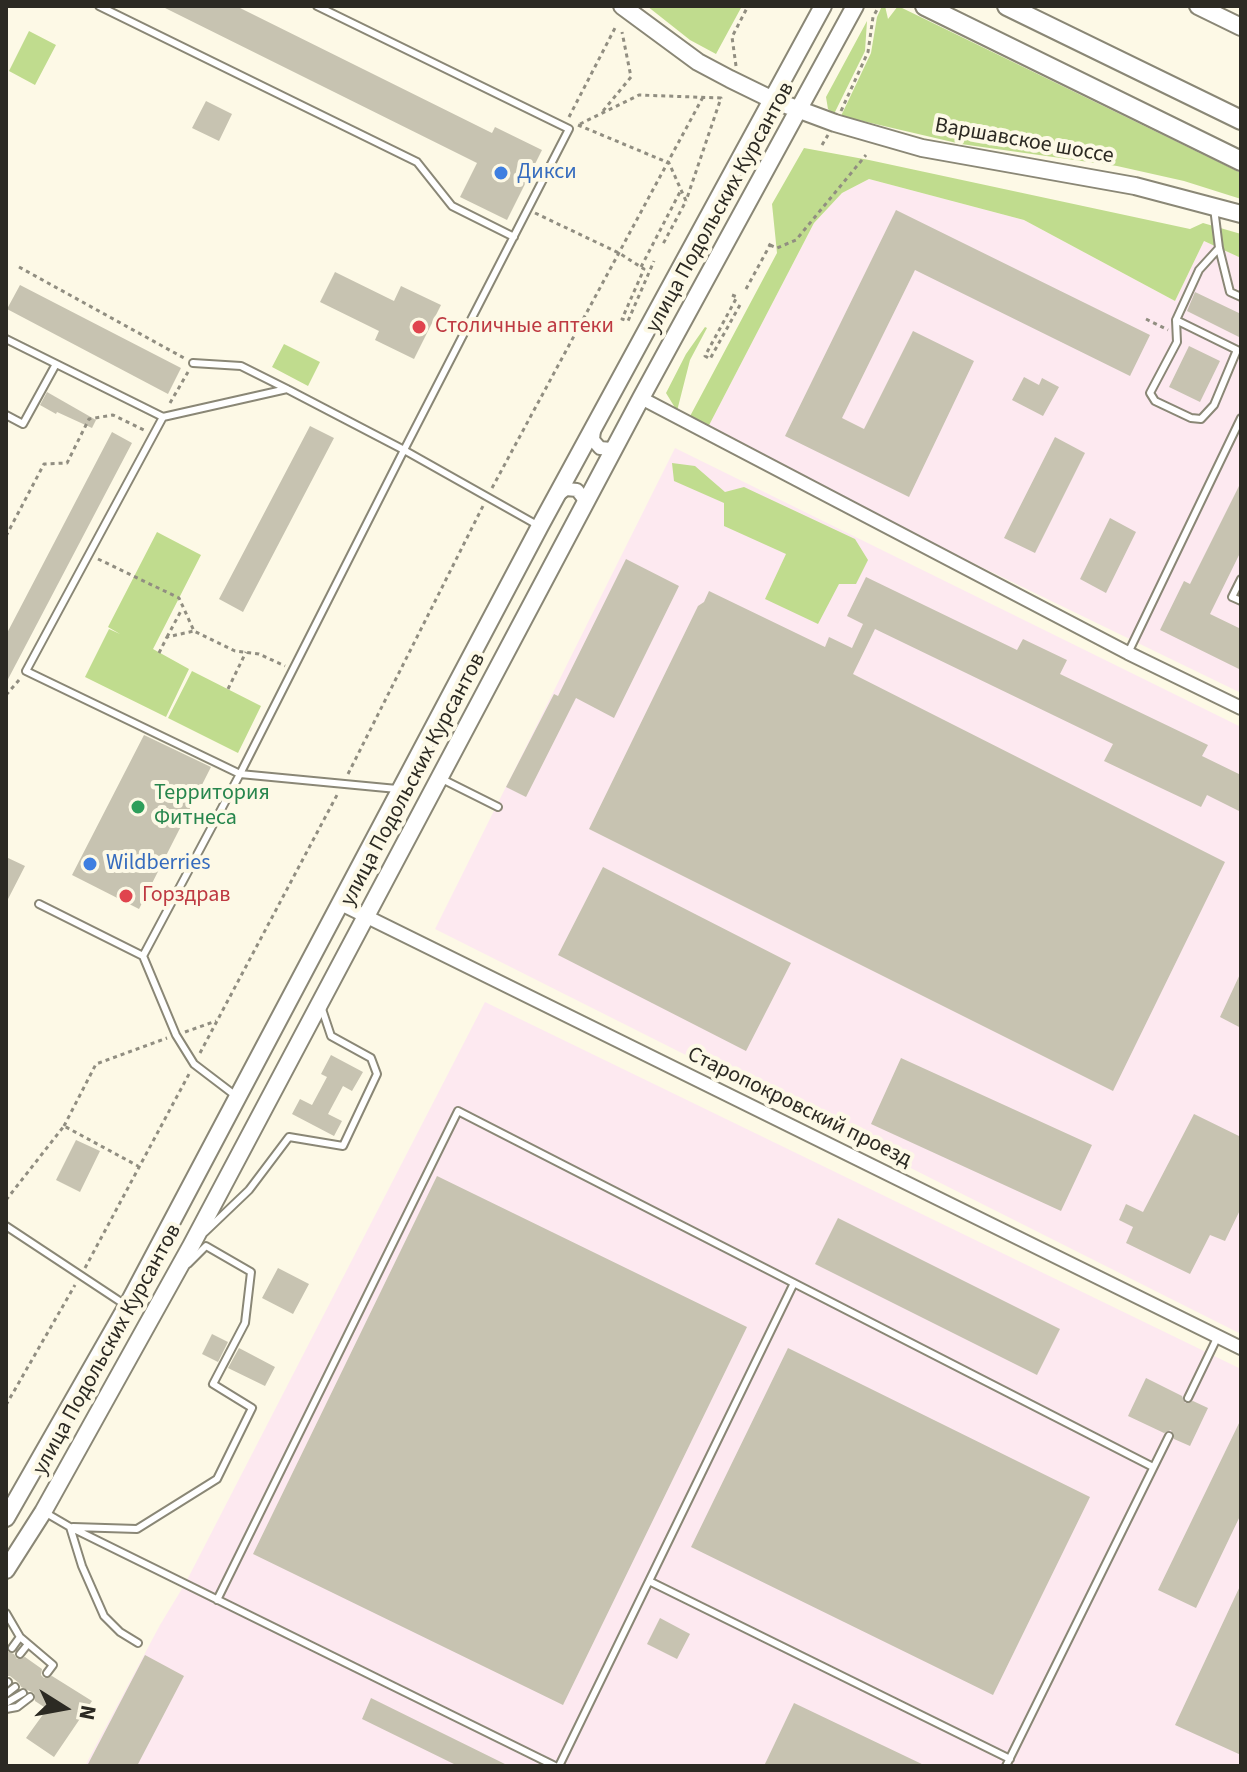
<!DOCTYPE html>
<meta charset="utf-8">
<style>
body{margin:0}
#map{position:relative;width:1247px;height:1772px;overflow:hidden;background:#fdf9e6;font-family:"Source Sans 3",sans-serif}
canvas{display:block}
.frame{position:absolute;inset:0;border:8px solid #2c2a23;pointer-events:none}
.north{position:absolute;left:24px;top:1668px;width:80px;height:80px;-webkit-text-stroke:6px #fdf9e6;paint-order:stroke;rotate:101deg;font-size:22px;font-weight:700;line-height:32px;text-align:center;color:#2c2a23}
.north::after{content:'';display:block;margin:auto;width:28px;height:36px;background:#2c2a23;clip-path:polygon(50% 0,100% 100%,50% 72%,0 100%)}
</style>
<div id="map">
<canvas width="1247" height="1772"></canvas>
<div class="frame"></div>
<div class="north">N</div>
</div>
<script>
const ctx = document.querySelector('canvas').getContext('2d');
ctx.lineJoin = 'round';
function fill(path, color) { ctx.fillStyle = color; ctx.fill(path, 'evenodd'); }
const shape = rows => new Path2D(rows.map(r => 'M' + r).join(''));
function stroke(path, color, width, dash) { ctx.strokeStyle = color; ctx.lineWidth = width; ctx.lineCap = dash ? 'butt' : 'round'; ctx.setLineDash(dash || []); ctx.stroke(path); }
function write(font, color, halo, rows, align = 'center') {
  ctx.font = font + ' "Source Sans 3",sans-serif'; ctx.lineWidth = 8; ctx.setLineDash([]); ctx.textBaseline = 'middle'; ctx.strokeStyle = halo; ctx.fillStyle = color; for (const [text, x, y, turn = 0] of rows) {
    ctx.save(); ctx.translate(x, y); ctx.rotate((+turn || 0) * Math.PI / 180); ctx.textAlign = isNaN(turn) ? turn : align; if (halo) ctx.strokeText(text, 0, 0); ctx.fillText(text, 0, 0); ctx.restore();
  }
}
const industrial = shape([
 [869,179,1024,220,1175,301,1204,241,1241,258,1241,693,705,433,814,223,842,193],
 [675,448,1241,727,1241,1334,435,929],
 [485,1002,1241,1369,1241,1766,85,1766,160,1625,186,1582]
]);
const green = shape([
 [647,6,742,6,716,54,690,40],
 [882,6,885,6,888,19,898,6,1241,173,1241,199,1184,181,1117,166,961,144,841,116,871,53,877,17],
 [867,21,865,51,834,114,828,109,826,97],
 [29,31,56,45,35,85,9,71],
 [804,148,869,160,1190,229,1203,223,1241,234,1241,258,1204,241,1175,301,1024,220,869,179,842,193,814,223,705,433,688,420,777,253,772,204],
 [705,327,707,328,690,360,677,411,666,393,686,354],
 [284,344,320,362,308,386,272,367],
 [672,463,695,466,725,492,744,487,855,539,868,560,856,584,839,584,818,624,765,599,786,554,724,526,724,503,674,481],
 [157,532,201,555,153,649,189,669,166,717,85,677,109,629,120,634,108,627],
 [192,671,261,706,238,753,168,718]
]);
const building = shape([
 [161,6,236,6,492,133,495,127,542,150,507,220,460,197,477,163],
 [206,101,232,114,219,141,192,128],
 [896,210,1150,335,1130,376,915,270,842,418,864,429,913,331,974,361,909,497,785,436],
 [335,272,394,301,401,286,441,305,414,359,375,340,379,331,320,302],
 [20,285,181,368,168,394,7,309],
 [1195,292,1241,314,1241,338,1187,311],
 [1189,346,1220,361,1200,402,1169,387],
 [1024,377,1039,385,1042,378,1059,387,1043,416,1012,400],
 [47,392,96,420,92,428,57,412,56,414,40,405],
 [310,426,334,438,243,612,219,599],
 [112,432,132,443,6,683,6,635],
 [1055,437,1085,453,1035,553,1004,538],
 [1241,482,1241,551,1210,614,1241,629,1241,670,1160,630,1184,581,1190,584],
 [1110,518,1136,532,1106,593,1080,579],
 [626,559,679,586,614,718,576,698,526,797,506,787,554,694,558,696],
 [866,577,1017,650,1023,639,1067,660,1060,674,1208,745,1202,756,1241,775,1241,812,1207,795,1201,807,1104,761,1113,744,875,629,853,674,1225,862,1113,1091,589,829,698,606,704,602,709,591,825,647,829,637,852,648,863,624,847,616],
 [144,735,211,767,139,909,72,875],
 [6,857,25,866,6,903],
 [603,867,791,963,746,1051,558,955],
 [1241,972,1241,1028,1220,1017],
 [331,1055,363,1072,352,1091,343,1086,328,1114,342,1121,334,1136,292,1114,300,1099,312,1105,327,1077,321,1074],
 [901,1058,1092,1145,1061,1211,871,1124],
 [1194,1114,1241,1137,1241,1208,1225,1241,1210,1235,1190,1274,1126,1243,1133,1227,1119,1220,1126,1204,1143,1212],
 [76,1140,100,1151,80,1192,56,1180],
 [437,1176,747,1327,563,1705,253,1554],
 [838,1218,1060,1329,1037,1375,815,1264],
 [278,1268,309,1284,293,1314,262,1298],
 [212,1334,228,1342,218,1362,202,1354],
 [239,1348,275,1367,265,1386,228,1368],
 [788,1348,1090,1497,993,1695,691,1547],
 [1146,1378,1182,1396,1185,1403,1193,1401,1208,1408,1190,1446,1174,1439,1171,1430,1164,1433,1128,1416],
 [1241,1419,1241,1514,1196,1608,1158,1590],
 [1241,1584,1241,1755,1175,1725],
 [660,1618,690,1634,677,1659,647,1644],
 [6,1644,7,1651,14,1654,17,1659,25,1657,42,1669,41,1675,44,1678,52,1676,92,1701,54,1757,26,1738,47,1709,35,1701,34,1693,21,1687,19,1683,10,1676,6,1676],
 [145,1655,184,1676,137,1766,87,1766],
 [371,1698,509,1766,458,1766,362,1719],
 [794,1703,926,1766,764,1766]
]);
const path = shape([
 [736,66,732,37,748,6],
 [603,111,631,77,622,32],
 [841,111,868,52,873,17,879,6],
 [569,117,615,28],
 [580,124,639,95,721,98,686,201],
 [578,125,669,163,686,201,663,244],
 [822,145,828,135],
 [535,213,619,253,644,269,622,319,628,321,654,261],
 [770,245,777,248,796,240,866,155],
 [19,267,184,358],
 [641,267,681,190],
 [746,289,770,245,767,243],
 [732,295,737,297,705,356,710,359,740,305],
 [1146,319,1168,330],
 [170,403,188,372],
 [492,488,703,97],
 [6,536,44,464,67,463,89,419,113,415,146,431],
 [98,559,179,598,194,631,235,651,259,654,285,666],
 [167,637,182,609],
 [159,653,167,637,194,631],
 [228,689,246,652],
 [6,695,19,680],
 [348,774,483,506],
 [185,1032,216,1021],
 [200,1053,337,795],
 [64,1126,96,1064,167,1038],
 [6,1200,64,1126,138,1166],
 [85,1268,189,1074],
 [6,1405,75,1285]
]);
const service = shape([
 [99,6,417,162,452,206,514,237],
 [317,6,569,129,404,450,539,526],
 [1214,208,1219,248,1230,292,1241,297],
 [1176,320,1177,342,1150,393,1155,401,1191,418,1201,419,1214,405,1237,350,1176,320,1199,270,1219,248],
 [6,339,163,417],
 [193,363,241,366,287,389],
 [287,389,404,450,240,774,26,671,163,417,287,389],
 [6,415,23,424,56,364],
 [1241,579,1232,597,1241,601],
 [1128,653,1241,418],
 [440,778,498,807],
 [39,904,143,956,176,1035,194,1064,236,1096],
 [143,956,240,774,397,789],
 [6,1226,127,1306],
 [205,1232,249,1190,289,1137,343,1146,377,1074,371,1058,331,1036,322,1009],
 [1188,1398,1218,1336],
 [46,1513,70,1527,82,1566,104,1616,120,1632,138,1643],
 [70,1527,555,1766],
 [73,1527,137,1529,217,1479,252,1408,213,1384,245,1323,251,1272,206,1246,188,1264],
 [649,1581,1010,1759],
 [217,1600,458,1111,1153,1467],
 [6,1613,20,1637,12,1648],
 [20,1637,53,1665,47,1673],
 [20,1654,28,1644],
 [6,1684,8,1682],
 [6,1694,15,1687],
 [6,1703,23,1693],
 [6,1709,17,1707,30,1697],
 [559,1766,794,1283],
 [1006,1766,1169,1436]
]);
const minor = shape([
 [641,398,1128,653,1241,708],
 [594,429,593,440,600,448,611,449,617,444],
 [558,495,566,489,577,490,584,499,584,507],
 [339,903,1241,1348]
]);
const secondary = shape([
 [622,6,698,62,730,79,773,100,835,123,922,148,1135,186,1241,214],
 [1198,6,1241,27],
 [6,1518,127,1306,540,526,823,6],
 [6,1570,43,1512,191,1246,641,398,855,6]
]);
const primary = shape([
 [925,6,1241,161],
 [1007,6,1241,120]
]);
const markers = [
 [501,173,8,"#3f7fe0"],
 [419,327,8,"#e0444e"],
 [138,807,8,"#2e9e5b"],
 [90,864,8,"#3f7fe0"],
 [126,896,8,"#e0444e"]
];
const streetNames = [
 ["Варшавское шоссе",1024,142,10],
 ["улица Подольских Курсантов",721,208,-61],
 ["улица Подольских Курсантов",414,780,-62],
 ["Старопокровский проезд",799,1108,26],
 ["улица Подольских Курсантов",108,1350,-61]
];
const shopNames = [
 ["Дикси",517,173],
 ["Wildberries",106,864]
];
const healthNames = [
 ["Столичные аптеки",435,327],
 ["Горздрав",142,896]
];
const leisureNames = [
 ["Территория",154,794],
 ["Фитнеса",154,819]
];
fill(industrial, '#fde9f0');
fill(green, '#c0dc8e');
fill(building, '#c7c3b1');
stroke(service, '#8a8776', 10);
stroke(minor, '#8a8776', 16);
stroke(secondary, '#8a8776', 20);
stroke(primary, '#8a8776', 22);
stroke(path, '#918e81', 3, [4, 4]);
stroke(service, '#fff', 6);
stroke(minor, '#fff', 12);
stroke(secondary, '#fff', 16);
stroke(primary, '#fff', 18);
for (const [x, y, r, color] of markers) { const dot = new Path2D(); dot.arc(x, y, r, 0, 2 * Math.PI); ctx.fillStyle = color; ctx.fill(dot); stroke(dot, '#fdf9e6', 3); }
write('22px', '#2c2a23', '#fdf9e6', streetNames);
write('22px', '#366cbe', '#fdf9e6', shopNames, 'left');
write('22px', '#be3a42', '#fdf9e6', healthNames, 'left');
write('22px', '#27864d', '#fdf9e6', leisureNames, 'left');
</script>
